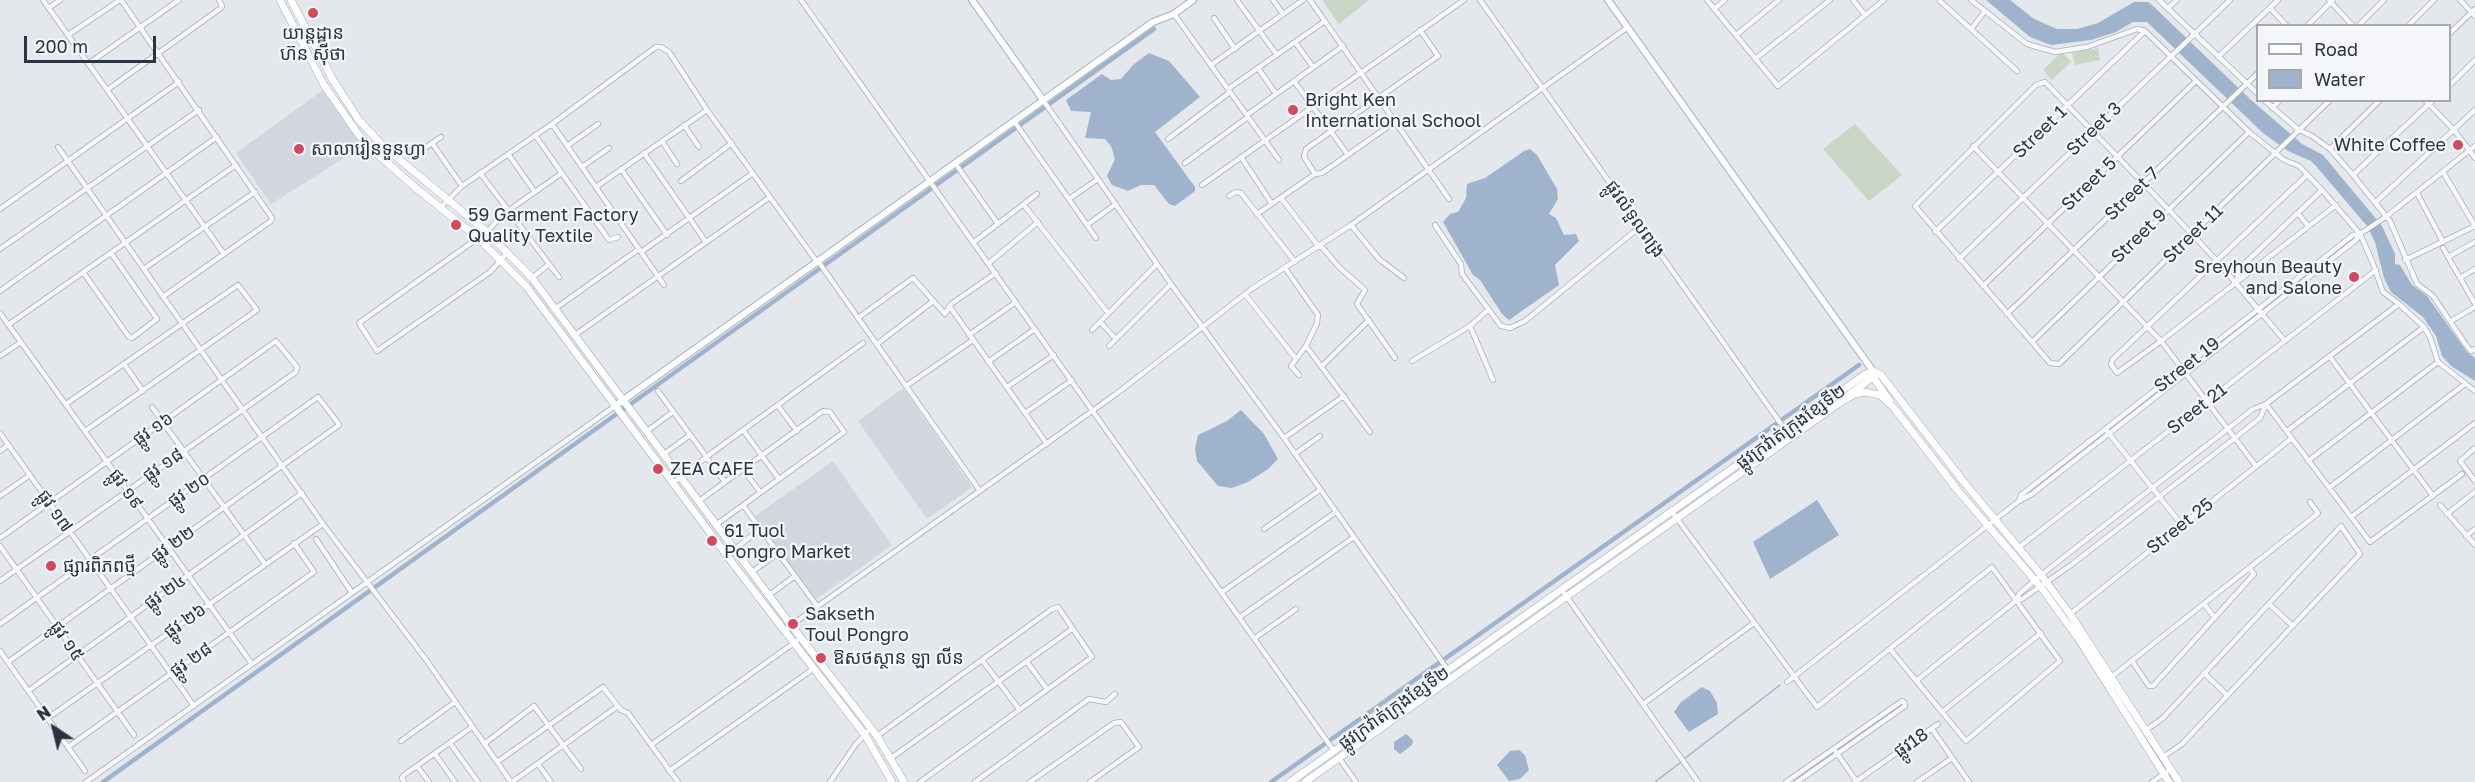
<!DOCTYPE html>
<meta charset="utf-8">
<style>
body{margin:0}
#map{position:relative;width:2475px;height:782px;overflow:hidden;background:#e4e7ec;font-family:"Golos Text",sans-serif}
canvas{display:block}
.legend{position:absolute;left:2256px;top:24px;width:195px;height:78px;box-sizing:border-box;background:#f4f6f9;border:2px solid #a4a8b1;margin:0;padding:8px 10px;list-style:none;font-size:18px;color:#2b3445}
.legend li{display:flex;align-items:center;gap:12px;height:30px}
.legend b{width:30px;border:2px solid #a4a8b1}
.north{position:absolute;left:24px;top:698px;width:60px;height:60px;-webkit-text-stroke:4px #f4f6f9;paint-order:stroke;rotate:325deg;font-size:16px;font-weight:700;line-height:24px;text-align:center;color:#2b3445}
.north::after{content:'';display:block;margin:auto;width:21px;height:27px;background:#2b3445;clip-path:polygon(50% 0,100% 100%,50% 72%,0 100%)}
.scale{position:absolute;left:24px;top:36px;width:132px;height:27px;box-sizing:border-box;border:3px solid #2b3445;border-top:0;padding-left:8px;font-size:18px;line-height:21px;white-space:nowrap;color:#2b3445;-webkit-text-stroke:4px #f4f6f9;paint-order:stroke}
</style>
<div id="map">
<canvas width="2475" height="782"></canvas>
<ul class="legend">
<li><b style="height:8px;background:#fff"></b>Road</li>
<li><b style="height:16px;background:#9fb4cc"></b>Water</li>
</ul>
<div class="north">N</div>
<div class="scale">200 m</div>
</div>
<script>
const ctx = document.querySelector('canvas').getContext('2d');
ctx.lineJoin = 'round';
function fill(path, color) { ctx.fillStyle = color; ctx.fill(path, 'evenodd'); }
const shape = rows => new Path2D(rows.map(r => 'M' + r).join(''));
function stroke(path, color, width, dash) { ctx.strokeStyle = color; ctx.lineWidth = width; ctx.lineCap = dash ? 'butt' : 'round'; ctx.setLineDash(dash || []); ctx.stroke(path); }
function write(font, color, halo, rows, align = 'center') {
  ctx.font = font + ' "Golos Text","Noto Sans Khmer",sans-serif'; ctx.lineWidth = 4.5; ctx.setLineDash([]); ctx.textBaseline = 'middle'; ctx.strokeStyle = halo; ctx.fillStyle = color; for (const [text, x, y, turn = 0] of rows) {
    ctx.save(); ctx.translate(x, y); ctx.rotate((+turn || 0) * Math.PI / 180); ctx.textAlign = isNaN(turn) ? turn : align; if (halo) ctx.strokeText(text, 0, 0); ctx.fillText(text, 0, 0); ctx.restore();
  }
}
const built = shape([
 [323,90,363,146,271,204,236,153],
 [903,388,972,487,927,519,858,421],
 [833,461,892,545,815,600,755,516]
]);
const green = shape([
 [1322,0,1369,0,1339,24],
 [2098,48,2100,60,2075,65,2072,53],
 [2062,52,2071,62,2052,80,2043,70],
 [1855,124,1902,175,1869,201,1823,149]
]);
const water = shape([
 [1986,0,2010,0,2034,19,2057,29,2077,29,2098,23,2134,2,2148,2,2152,5,2250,99,2302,144,2323,155,2382,226,2395,254,2395,264,2400,265,2412,285,2427,296,2467,352,2475,358,2475,381,2451,366,2442,356,2436,336,2423,317,2391,292,2384,278,2375,242,2367,226,2316,166,2311,161,2288,151,2263,133,2147,22,2133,22,2116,32,2091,40,2051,45,2030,37],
 [1149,53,1169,61,1200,97,1155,132,1195,187,1195,191,1175,206,1169,204,1154,185,1141,185,1128,191,1112,185,1107,176,1115,159,1111,146,1105,139,1085,138,1091,112,1071,111,1066,100,1102,74,1111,80,1121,79,1133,65],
 [1530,149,1537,155,1557,189,1558,199,1549,214,1556,218,1564,235,1576,234,1579,241,1555,265,1559,285,1509,320,1502,314,1480,280,1473,275,1443,222,1450,214,1458,212,1466,198,1467,184,1485,178,1524,151],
 [1241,410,1264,434,1278,459,1268,469,1248,482,1232,488,1218,486,1197,461,1195,449,1198,435,1227,421],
 [1817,500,1839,535,1770,579,1753,542],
 [1702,687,1710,691,1717,703,1718,714,1689,732,1674,712,1681,702],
 [1406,734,1413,740,1412,745,1400,754,1394,749,1394,742],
 [1519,750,1525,755,1529,770,1520,779,1509,781,1497,765,1510,751]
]);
const stream = shape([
 [1684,759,1780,685],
 [1655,782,1681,762]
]);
const canal = shape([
 [103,782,1154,29],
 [1271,782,1859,365]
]);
const street = shape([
 [43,0,224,254],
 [121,0,272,218,271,221,164,296],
 [801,0,1334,751],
 [1237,0,1277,55],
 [1273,0,1283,14],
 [1310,0,1449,199],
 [1480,0,1786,431],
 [1707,0,1778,86,1884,0],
 [1853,0,1865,15],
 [1971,0,2027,44,2055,52,2087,47,2137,29,2145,31,2249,132,2284,160,2299,166,2322,190,2360,234,2372,261,2383,292,2399,304],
 [2159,0,2258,94],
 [2329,0,2353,26],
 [2460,0,2475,16],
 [1940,1,2017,71],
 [49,8,60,0],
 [2168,8,2177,0],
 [2270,8,2287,26],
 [1714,9,1725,0],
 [1174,14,1279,160],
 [1214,18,1235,49],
 [2307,26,2333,0],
 [2358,26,2384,0],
 [2408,26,2434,0],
 [1972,28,1985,11],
 [2450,33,2475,9],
 [68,35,120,0],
 [1736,35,1779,0],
 [1295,42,1313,67],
 [2218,57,2278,0],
 [1755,59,1830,0],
 [88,64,179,0],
 [1211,65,1303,0],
 [1258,68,1276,94],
 [1294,81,1348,155],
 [2450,85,2475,60],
 [1228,89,1325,21],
 [107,90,221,8,222,6,219,0],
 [1043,100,1171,284,1284,438,1448,670],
 [2264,100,2299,130,2312,136,2330,149,2353,175,2390,221,2417,284,2433,296,2466,345,2471,351,2475,349],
 [2425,100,2454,130,2475,158],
 [2272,108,2280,100],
 [1247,115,1343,46],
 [1014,121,1087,225,1116,204],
 [552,124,664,285],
 [684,125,699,147],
 [535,135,609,240,618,237],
 [1168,139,1230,92],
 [662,141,677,164],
 [432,143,462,186],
 [567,146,598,124],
 [1973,146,2161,341,2256,466],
 [58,147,323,524,427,661,511,782],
 [2330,149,2380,100],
 [422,150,441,137],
 [644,153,706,242],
 [508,154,535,192],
 [1241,157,1272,204],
 [955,163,998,224],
 [1185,163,1248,117],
 [582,167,609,148],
 [621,169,667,235],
 [2443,172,2475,226],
 [480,173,559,277],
 [1315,174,1304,157,1306,149,1438,56,1420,30],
 [2307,175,2113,359,2111,364,2117,373,2161,341,2336,205],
 [2353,175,2433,100],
 [681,181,732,143],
 [1202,185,1464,0],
 [596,187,707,110,817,262],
 [2417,193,2443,242],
 [1229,196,1236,192,1241,193,1295,262],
 [1281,198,1319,247],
 [1069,199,1098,179],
 [2376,202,2475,110],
 [1024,205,1108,313],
 [440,208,462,186,552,124,656,47,661,47,669,52,707,110],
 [0,209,179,82],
 [2298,213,2308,226],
 [1257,214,1315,174,1322,173,1396,121],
 [1087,225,1096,238],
 [1351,225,1379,259,1404,278],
 [1435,225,1461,264,1462,274,1501,326,1510,328,1525,321,1641,226],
 [487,232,502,215,562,173],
 [1935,232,2145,31],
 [478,238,359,323,377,351,490,272,508,252],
 [974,242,1037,194],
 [1321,246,1339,267,1365,290,1357,304,1395,358],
 [2443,248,2475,304],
 [0,249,199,110],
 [641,252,753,173],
 [2448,257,2475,242],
 [1959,259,2230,0],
 [2405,260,2475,226],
 [818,261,980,491],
 [989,263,1038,222],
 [145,268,255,192],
 [1285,268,1318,315,1317,323,1306,346,1370,432],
 [83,272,129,337,132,338,157,319,111,253],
 [532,278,549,264],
 [2460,278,2475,269],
 [2237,280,2240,268,2322,190],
 [1983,286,2195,82],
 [0,291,217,137],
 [1245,294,1296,359],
 [950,307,1047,444],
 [556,308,639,249],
 [0,313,252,664],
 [2007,314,2258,73],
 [858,318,913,278,945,314,951,304,996,273],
 [2451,321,2475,307],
 [1100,322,1116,339],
 [8,325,236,165],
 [1470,326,1493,380],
 [1092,330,1157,264],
 [575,335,770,197],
 [969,335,1016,302],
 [2285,341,2217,261,2192,234,2168,209,2143,183,2045,82,2036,85,1915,206,2050,363,2059,364,2123,302,2192,234,2330,100],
 [2032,342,2249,132],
 [877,344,932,302],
 [1109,346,1171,284],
 [0,356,21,342],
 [2330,357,2433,496],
 [1412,361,1470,326,1488,310],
 [988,362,1035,329],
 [124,364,143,391],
 [1322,366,1369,320],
 [1299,375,1291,366,1306,346],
 [906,386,973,340],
 [1007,387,1054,355],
 [658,391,725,482],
 [66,404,238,285,257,310,85,431],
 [2266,404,2370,542,2462,474],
 [778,406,797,431],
 [152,407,265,564],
 [1025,413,1072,380],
 [743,430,779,479],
 [647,431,673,412],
 [2107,431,2181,524],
 [2287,431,2424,327],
 [0,433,194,706],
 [1284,438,1344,396],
 [2475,448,2460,461,2475,481],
 [0,451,8,445],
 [664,454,690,435],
 [1295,454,1320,436],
 [2308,461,2438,362],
 [743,469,760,492],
 [673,483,713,452,863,343],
 [2329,488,2465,384],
 [0,496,30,475],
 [699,501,823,411,830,412,844,432,717,524],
 [2019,501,2021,495,2353,235,2360,234,2387,216,2475,146],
 [743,505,817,606],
 [2440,505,2475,545],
 [1672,512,1817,707,1992,567,2060,661,1966,741,1890,649],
 [2447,514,2475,492],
 [2351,517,2475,423],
 [1264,529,1320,490],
 [2466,536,2475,529],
 [0,538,276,341,297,367,296,372,0,581],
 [316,539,352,593],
 [0,546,134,735],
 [2018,548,2376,270],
 [735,549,760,529],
 [752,572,778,553],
 [1562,590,1698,782],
 [1222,592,1336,512],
 [769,595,795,576],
 [2017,600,2019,594,2041,575,2253,409,2266,404,2399,304,2424,327,2430,337,2438,362,2475,391],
 [2204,604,2215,618],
 [2269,604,2293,626],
 [2070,614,2292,438],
 [1240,617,1354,537],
 [0,624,318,397,338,423,339,425,8,662],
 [783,631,1116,394,1253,288,1351,225,1628,27],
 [1255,638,1296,609],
 [0,651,85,771],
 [982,660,1019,709],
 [2132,661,2149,686,2153,686,2254,574,2250,569],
 [1027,662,1047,689],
 [2204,673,2227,695],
 [2110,678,2316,515,2318,513,2310,502],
 [1916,681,2017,600,2022,599,2071,565,2235,438,2260,418,2266,404],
 [1787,682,2019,501,2032,494,2356,240,2360,234],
 [28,691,302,493],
 [1643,704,1754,623],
 [1942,712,2041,633],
 [48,718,323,524],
 [1932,729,1969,782],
 [2146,730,2163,718,2341,526,2360,554,2182,744,2163,757],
 [877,736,1052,609,1058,607,1092,657,920,782],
 [401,741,455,702],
 [450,743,478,782],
 [484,744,534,706,581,769],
 [651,745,801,638],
 [68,747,314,572,294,543],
 [1836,752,1857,782],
 [435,754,455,782],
 [891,758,1072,629],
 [1339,758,1356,782],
 [497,762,603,687,621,710,628,713,678,782],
 [538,764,551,782],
 [417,766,429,782],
 [669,771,813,669],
 [86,782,615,406],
 [404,782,402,778,404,775,472,727],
 [512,782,618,706],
 [830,782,856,744,871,728],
 [975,782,1089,699,1106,702,1115,694],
 [1030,782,1114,723,1121,722,1139,747,1090,782],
 [1786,782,1902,701,1904,702,1905,706,1797,782],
 [1855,782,1938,724],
 [1917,782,1952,758],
 [2152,782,2171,769]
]);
const secondary = shape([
 [972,0,1043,100],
 [1608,0,1873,371],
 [615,406,1153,22,1174,14,1193,0]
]);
const primary = shape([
 [280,0,324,85,358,134,376,153,417,189,478,238,526,286,740,573,865,735,892,782],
 [291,0,333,80,358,119,383,146,487,232,532,278,791,625,877,736,904,782],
 [1850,394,1873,377,1890,401],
 [1290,782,1864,375,1873,371,1881,375,1963,481,2041,575,2070,614,2179,782],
 [1305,782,1841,402,1855,394,1865,392,1880,395,1894,408,1959,492,2040,586,2078,638,2169,782]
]);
const markers = [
 [313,13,6,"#d1495b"],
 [1293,110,6,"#d1495b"],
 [2458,145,6,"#d1495b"],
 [299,149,6,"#d1495b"],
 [456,225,6,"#d1495b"],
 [2354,277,6,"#d1495b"],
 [658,469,6,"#d1495b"],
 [712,541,6,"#d1495b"],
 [51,566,6,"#d1495b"],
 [793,624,6,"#d1495b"],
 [821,658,6,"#d1495b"]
];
const poiNames = [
 ["យាន្ដដ្ឋាន",313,33,"center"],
 ["ហ៊ន ស៊ីថា",313,54,"center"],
 ["Bright Ken",1305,100],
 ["International School",1305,121],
 ["White Coffee",2446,145,"right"],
 ["សាលារៀនទួនហ្វា",311,149],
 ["59 Garment Factory",468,215],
 ["Quality Textile",468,236],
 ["Sreyhoun Beauty",2342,267,"right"],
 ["and Salone",2342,288,"right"],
 ["ZEA CAFE",670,469],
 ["61 Tuol",724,531],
 ["Pongro Market",724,552],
 ["ផ្សារពិភពថ្មី",63,566],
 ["Sakseth",805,614],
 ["Toul Pongro",805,635],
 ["ឱសថស្ថាន ឡា លីន",833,658]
];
const streetNames = [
 ["Street 3",2094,129,-44],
 ["Street 1",2040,132,-44],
 ["Street 5",2089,184,-44],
 ["Street 7",2132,194,-44],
 ["ផ្លូវលំទួលពង្រ",1635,219,55],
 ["Street 11",2193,234,-44],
 ["Street 9",2139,236,-44],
 ["Street 19",2187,365,-38],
 ["Sreet 21",2197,409,-38],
 ["ផ្លូវក្រវ៉ាត់ក្រុងខ្សែទី២",1791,427,-36],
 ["ផ្លូវ ១៦",153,429,-35],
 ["ផ្លូវ ១៨",163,465,-35],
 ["ផ្លូវ ១៩",126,489,54],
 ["ផ្លូវ ២០",189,490,-35],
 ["ផ្លូវ ១៧",55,511,55],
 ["Street 25",2180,526,-38],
 ["ផ្លូវ ២២",173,544,-36],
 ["ផ្លូវ ២៤",165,592,-36],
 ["ផ្លូវ ២៦",185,621,-35],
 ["ផ្លូវ ១៥",67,641,55],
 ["ផ្លូវ ២៨",191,660,-35],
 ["ផ្លូវក្រវ៉ាត់ក្រុងខ្សែទី២",1394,708,-35],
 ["ផ្លូវ18",1911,743,-35]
];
fill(built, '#d2d6de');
fill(green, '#c9d6c5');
fill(water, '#9fb4cc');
stroke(stream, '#9fb4cc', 1.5);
stroke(canal, '#9fb4cc', 4.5);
stroke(street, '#a9aeb7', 6);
stroke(secondary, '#a9aeb7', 8);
stroke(primary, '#a3abb8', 8);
stroke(street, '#f7f8fa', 4.5);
stroke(secondary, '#fff', 6);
stroke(primary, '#fff', 7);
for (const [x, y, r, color] of markers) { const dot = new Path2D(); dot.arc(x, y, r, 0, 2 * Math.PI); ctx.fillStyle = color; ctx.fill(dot); stroke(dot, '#f4f6f9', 2); }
write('18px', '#2b3445', '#f4f6f9', poiNames, 'left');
write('18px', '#2b3445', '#f4f6f9', streetNames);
</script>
